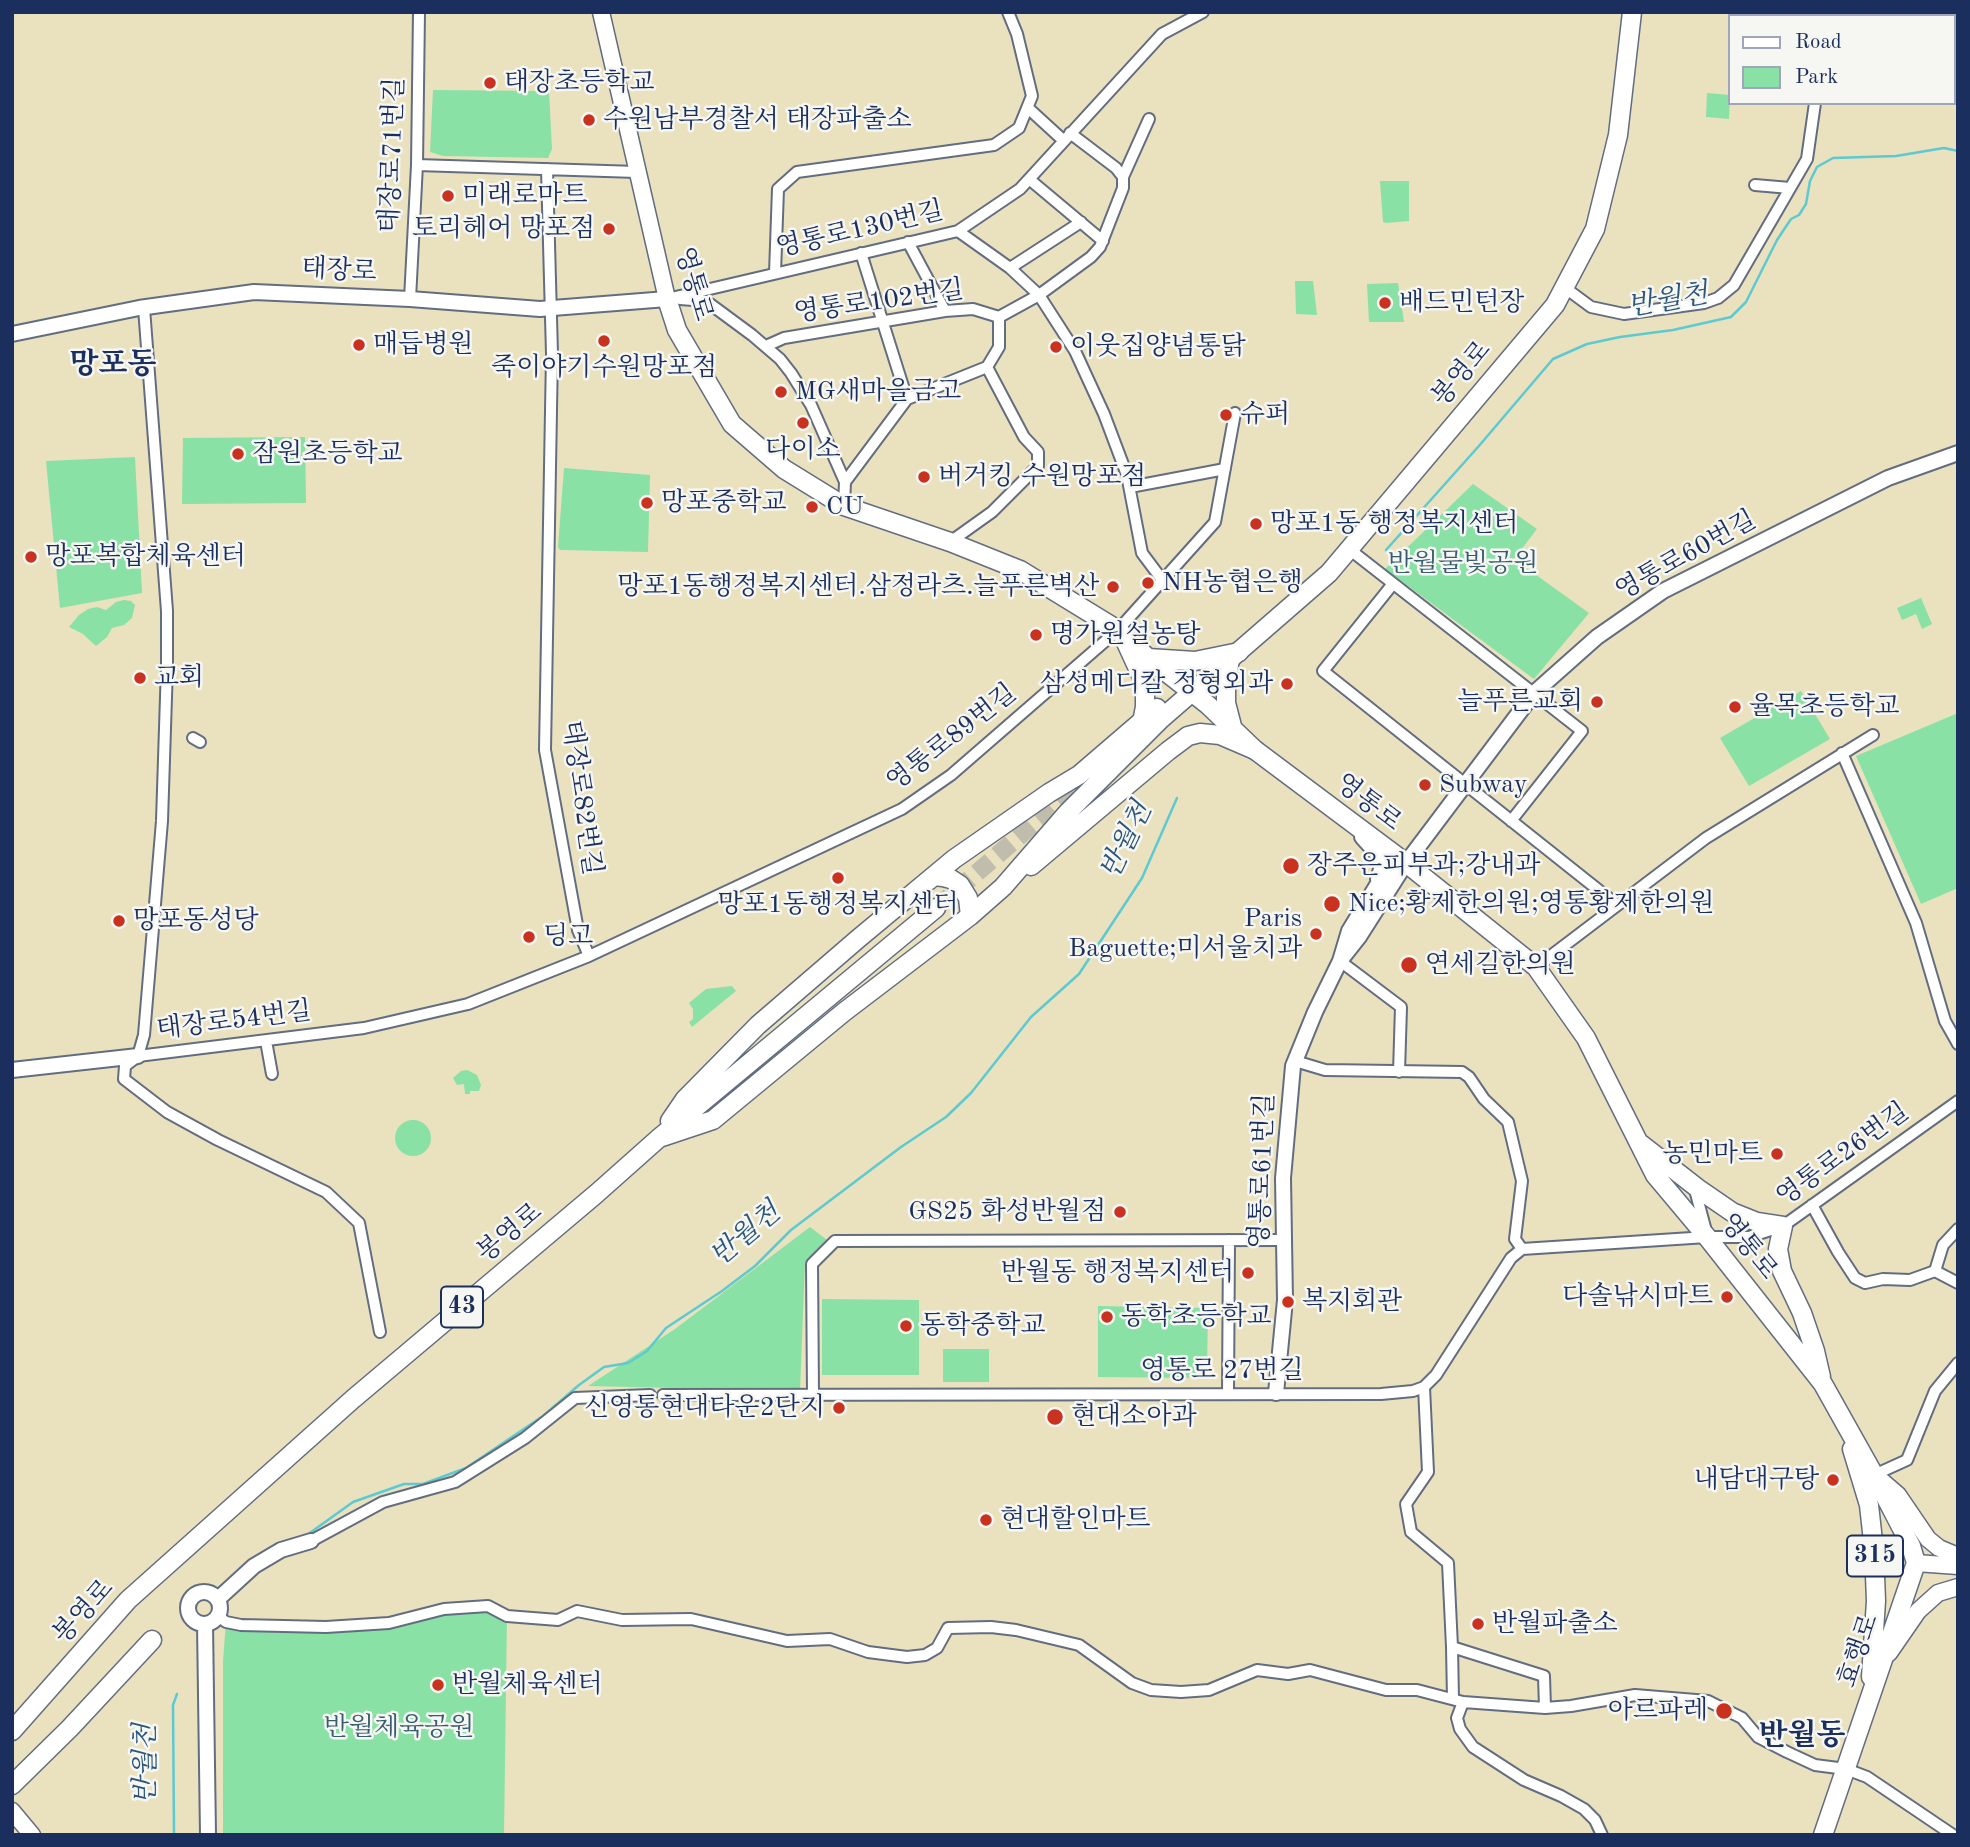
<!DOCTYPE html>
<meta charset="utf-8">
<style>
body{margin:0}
#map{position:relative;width:1970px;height:1847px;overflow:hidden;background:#eae1bf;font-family:"Old Standard TT",serif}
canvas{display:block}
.frame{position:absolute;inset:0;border:14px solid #1b2f5e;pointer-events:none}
.legend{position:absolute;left:1728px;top:14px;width:228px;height:91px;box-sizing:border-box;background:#f6f6f2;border:2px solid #9ea6b7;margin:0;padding:9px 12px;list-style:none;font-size:21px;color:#1b2f5e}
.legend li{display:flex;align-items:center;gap:14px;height:35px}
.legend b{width:35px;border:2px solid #9ea6b7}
</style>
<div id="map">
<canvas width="1970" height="1847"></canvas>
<div class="frame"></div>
<ul class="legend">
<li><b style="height:9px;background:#fff"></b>Road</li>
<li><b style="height:19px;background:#8ae1a5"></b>Park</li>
</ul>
</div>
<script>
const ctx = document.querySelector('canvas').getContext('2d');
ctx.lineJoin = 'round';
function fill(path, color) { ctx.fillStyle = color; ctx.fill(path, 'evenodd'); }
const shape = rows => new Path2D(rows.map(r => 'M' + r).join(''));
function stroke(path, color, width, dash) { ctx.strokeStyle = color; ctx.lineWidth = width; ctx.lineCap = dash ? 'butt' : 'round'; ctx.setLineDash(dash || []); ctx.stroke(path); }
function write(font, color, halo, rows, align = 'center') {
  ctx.font = font + ' "Old Standard TT","Noto Serif KR",serif'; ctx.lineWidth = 5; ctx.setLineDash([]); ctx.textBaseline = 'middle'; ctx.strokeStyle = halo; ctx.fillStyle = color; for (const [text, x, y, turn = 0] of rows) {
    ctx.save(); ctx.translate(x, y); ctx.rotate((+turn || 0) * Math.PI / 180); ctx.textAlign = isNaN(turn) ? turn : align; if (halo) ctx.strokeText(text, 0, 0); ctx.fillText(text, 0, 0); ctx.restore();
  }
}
const green = shape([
 [433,90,549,91,552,149,548,158,443,156,430,152],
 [1707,93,1730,95,1729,119,1706,117],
 [1380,181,1409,181,1409,221,1386,223,1383,222],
 [1295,281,1313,281,1317,315,1296,314],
 [1398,283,1404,322,1369,322,1367,284],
 [305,437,306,503,182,504,183,438],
 [135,457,142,593,60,608,46,461],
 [564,468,650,475,648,552,560,550,558,547],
 [1473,484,1537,529,1514,559,1589,613,1534,679,1385,569],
 [1921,598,1932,624,1922,629,1916,614,1902,620,1897,608],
 [124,600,131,601,135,605,132,618,124,625,112,628,107,637,96,646,83,634,69,627,79,615,88,609,97,607,106,610,116,602],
 [1801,691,1830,739,1749,786,1720,738],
 [1958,713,1958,888,1921,904,1856,756],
 [732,986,736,991,692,1027,689,1022,693,1019,693,1009,689,1003,706,989],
 [467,1070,477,1075,481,1085,479,1091,470,1091,470,1094,465,1094,464,1084,457,1085,453,1078,461,1071],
 '395 1138a18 18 0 1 1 36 0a18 18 0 1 1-36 0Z',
 [810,1227,827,1240,805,1262,800,1391,588,1386,675,1329],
 [822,1299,919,1300,919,1375,822,1375],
 [1098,1306,1208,1308,1207,1374,1200,1378,1098,1377],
 [943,1349,989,1349,989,1382,943,1382],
 [488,1606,507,1616,504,1835,223,1835,223,1661,226,1622,326,1627]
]);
const stream = shape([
 [1386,550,1478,447,1553,359,1587,344,1620,337,1673,330,1731,317,1746,302,1777,240,1791,219,1799,215,1806,204,1810,181,1817,167,1833,158,1896,156,1944,148,1958,151],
 [307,1535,353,1502,404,1484,423,1484,466,1468,543,1416,579,1385,604,1367,628,1363,647,1351,666,1328,722,1291,755,1266,791,1230,901,1147,946,1117,971,1093,1031,1017,1079,974,1142,878,1177,798],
 [174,1835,173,1705,177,1694]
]);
const trunkTunnel = shape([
 [936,908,1095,771]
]);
const minor = shape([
 [1892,12,1914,16],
 [1829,16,1829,12],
 [1954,22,1958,23],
 [1028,108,1064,141],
 [417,165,637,172],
 [547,169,552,354,545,750,578,930,589,956],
 [1123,177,1149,119],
 [1029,179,1103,241],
 [1755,185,1790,188],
 [958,231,1010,268,1039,295,1075,351,1104,414,1127,475,1142,553,1163,581],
 [908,242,945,311],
 [861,253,907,399],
 [1010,268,1081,222],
 [775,273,778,189,797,172,994,145,1019,128,1032,96,1017,34,1008,12],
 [1564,287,1591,307,1624,314,1704,303,1718,298,1734,285,1807,159,1815,103],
 [410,299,417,165,419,12],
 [667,299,958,231,1020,189,1162,34,1203,12],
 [680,299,706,301,752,335,780,359,791,373,811,405,845,482],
 [766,346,784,338,945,311,973,309,999,317,1039,295,1091,257,1100,247,1123,188,1123,177,1116,168,1070,133],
 [1130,487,1225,469],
 [844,506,845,482,907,399,987,367],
 [950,542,992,512,1038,466,1038,452,1024,437,987,367,999,347,999,317],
 [1349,549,1582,731,1511,821],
 [1392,585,1323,671,1616,904],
 [193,738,200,742],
 [1842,753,1916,923,1945,1021,1958,1044],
 [1340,961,1401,1007,1399,1072],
 [1536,967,1706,838,1873,735],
 [266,1041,272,1074],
 [138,1056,364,1028,468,1004,589,956,902,809,951,775,1118,630,1215,522,1235,413],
 [138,1056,144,1035,162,821,167,666,167,611,144,308],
 [138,1056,125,1066,124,1079,167,1112,218,1140,326,1192,359,1223,380,1332],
 [1295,1061,1325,1070,1462,1072,1469,1077,1484,1099,1508,1122,1522,1181,1515,1239,1522,1249],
 [1694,1186,1706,1231],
 [1812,1205,1838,1252,1855,1278,1865,1283,1883,1279,1910,1280,1935,1271,1958,1283],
 [1935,1271,1943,1245,1958,1229],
 [1424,1387,1428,1472,1406,1504,1411,1532,1448,1563,1452,1647,1544,1676,1545,1708],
 [1228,1393,1229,1240],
 [663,1395,1381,1394,1413,1391,1424,1387,1436,1375,1511,1258,1522,1249,1707,1237,1749,1237,1783,1226,1958,1101],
 [813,1395,812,1264,835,1241,1284,1240],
 [1874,1475,1907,1460,1935,1391,1958,1363],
 [311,1541,383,1502,455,1482,525,1438,575,1398,650,1395],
 [218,1616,226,1622,241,1625,326,1627,389,1623,444,1609,488,1606,507,1616,558,1620,577,1611,622,1620,691,1619,787,1641,830,1639,868,1652,907,1657,925,1655,937,1648,948,1628,991,1627,1016,1630,1079,1645,1132,1683,1151,1690,1181,1692,1209,1690,1257,1670,1288,1674,1310,1670,1386,1690,1417,1690,1463,1702,1545,1708,1571,1706,1635,1695,1708,1701,1742,1718,1758,1737,1787,1752,1815,1765,1846,1769,1867,1777,1953,1835],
 [1452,1647,1453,1699],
 [1463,1702,1457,1718,1460,1729,1473,1747,1524,1780,1561,1796,1584,1809,1595,1820,1602,1835]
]);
const tertiary = shape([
 [12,334,139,308,254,292,410,299,540,309,667,299],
 [1362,837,1380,857,1382,866,1378,879],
 [1340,961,1359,937,1406,863,1534,693,1597,637,1663,591,1888,478,1958,453],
 [12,1070,138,1056],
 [1276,1393,1285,1300,1283,1178,1293,1066,1315,1012,1340,961,1349,931,1395,856],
 '188 1608a16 16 0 1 1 32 0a16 16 0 1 1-32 0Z',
 [218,1599,254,1566,281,1550,311,1541],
 [205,1624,208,1835]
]);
const secondary = shape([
 [601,12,667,299],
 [1876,1476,1898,1495,1928,1539,1939,1548,1958,1556],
 [1916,1563,1958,1566],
 [1889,1653,1918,1611,1938,1593,1958,1587],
 [12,1811,32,1835]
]);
const primary = shape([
 [667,299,677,330,732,424,784,469,844,506,950,542,1020,570,1118,630,1148,658,1208,705,1255,750,1406,863,1536,967,1586,1038,1655,1175,1707,1237,1823,1384,1874,1475,1911,1546,1916,1563,1823,1835],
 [1148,658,1195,661,1239,652],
 [1230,660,1226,680,1226,703,1233,730],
 [1641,1144,1700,1190,1732,1212,1757,1222,1783,1226,1778,1249,1782,1271,1802,1313,1815,1351,1821,1377],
 [1852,1449,1869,1505,1874,1550,1876,1601,1871,1677]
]);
const trunk = shape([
 [1123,636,1145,684,1145,707,1142,722],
 [1031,866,1168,751,1188,736,1200,733,1220,735,1255,750],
 [928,881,934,876,943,877,951,879,960,885,968,898,970,916],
 [670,1121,685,1099,758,1025,859,938,954,859,1049,793,1079,775,1157,708],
 [659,1138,713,1120,844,1012,970,916,1003,887,1069,811,1161,719,1329,573,1555,305,1595,229,1618,135,1632,12],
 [12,1731,128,1600,353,1399,596,1194,659,1138,936,908],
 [12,1785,70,1728,152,1640]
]);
const markers = [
 [490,83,7,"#c8321e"],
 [589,120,7,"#c8321e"],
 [448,196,7,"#c8321e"],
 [609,229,7,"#c8321e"],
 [1385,303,7,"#c8321e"],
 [604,341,7,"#c8321e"],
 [359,345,7,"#c8321e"],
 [1056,347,7,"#c8321e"],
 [781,392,7,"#c8321e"],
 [1226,415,7,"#c8321e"],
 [803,423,7,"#c8321e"],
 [238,454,7,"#c8321e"],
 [924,477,7,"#c8321e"],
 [647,503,7,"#c8321e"],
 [812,507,7,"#c8321e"],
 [1256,524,7,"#c8321e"],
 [31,557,7,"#c8321e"],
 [1148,583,7,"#c8321e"],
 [1113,587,7,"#c8321e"],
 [1036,635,7,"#c8321e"],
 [140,678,7,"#c8321e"],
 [1287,684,7,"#c8321e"],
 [1597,702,7,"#c8321e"],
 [1735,707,7,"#c8321e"],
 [1425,785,7,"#c8321e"],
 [1291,866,9,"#c8321e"],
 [838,878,7,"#c8321e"],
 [1332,904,9,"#c8321e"],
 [119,921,7,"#c8321e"],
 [1316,934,7,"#c8321e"],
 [529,937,7,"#c8321e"],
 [1409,965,9,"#c8321e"],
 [1777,1154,7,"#c8321e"],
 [1120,1212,7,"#c8321e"],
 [1248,1273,7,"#c8321e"],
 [1727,1297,7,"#c8321e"],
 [1288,1302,7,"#c8321e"],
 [1107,1317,7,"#c8321e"],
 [906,1326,7,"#c8321e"],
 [839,1408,7,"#c8321e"],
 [1055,1417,9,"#c8321e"],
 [1833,1480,7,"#c8321e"],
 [986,1520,7,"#c8321e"],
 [1478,1624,7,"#c8321e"],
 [438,1685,7,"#c8321e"],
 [1724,1711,9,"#c8321e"]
];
const shields = [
 [462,1307,42],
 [1875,1556,56]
];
const shieldNames = [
 ["43",462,1307],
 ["315",1875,1556]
];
const poiNames = [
 ["태장초등학교",504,83],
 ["수원남부경찰서 태장파출소",603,120],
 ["미래로마트",462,196],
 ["토리헤어 망포점",595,229,"right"],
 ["배드민턴장",1399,303],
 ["매듭병원",373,345],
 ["이웃집양념통닭",1070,347],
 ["죽이야기수원망포점",604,368,"center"],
 ["MG새마을금고",795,392],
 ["슈퍼",1240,415],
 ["다이소",803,450,"center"],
 ["잠원초등학교",252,454],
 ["버거킹 수원망포점",938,477],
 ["망포중학교",661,503],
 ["CU",826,507],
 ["망포1동 행정복지센터",1270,524],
 ["망포복합체육센터",45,557],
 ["NH농협은행",1162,583],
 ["망포1동행정복지센터.삼정라츠.늘푸른벽산",1099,587,"right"],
 ["명가원설농탕",1050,635],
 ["교회",154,678],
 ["삼성메디칼 정형외과",1273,684,"right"],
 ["늘푸른교회",1583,702,"right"],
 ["율목초등학교",1749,707],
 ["Subway",1439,785],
 ["장주은피부과;강내과",1307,866],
 ["Nice;황제한의원;영통황제한의원",1348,904],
 ["망포1동행정복지센터",838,905,"center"],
 ["Paris",1302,919,"right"],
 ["Baguette;미서울치과",1302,949,"right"],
 ["망포동성당",133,921],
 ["딩고",543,937],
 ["연세길한의원",1425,965],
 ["농민마트",1763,1154,"right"],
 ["GS25 화성반월점",1106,1212,"right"],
 ["반월동 행정복지센터",1234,1273,"right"],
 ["다솔낚시마트",1713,1297,"right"],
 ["복지회관",1302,1302],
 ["동학초등학교",1121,1317],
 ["동학중학교",920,1326],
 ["신영통현대타운2단지",825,1408,"right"],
 ["현대소아과",1071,1417],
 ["내담대구탕",1819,1480,"right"],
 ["현대할인마트",1000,1520],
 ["반월파출소",1492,1624],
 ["반월체육센터",452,1685],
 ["아르파레",1708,1711,"right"]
];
const streetNames = [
 ["태장로71번길",393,155,-88],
 ["영통로130번길",860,230,-13],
 ["태장로",339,271,3],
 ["영통로",693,284,74],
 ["영통로102번길",879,302,-8],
 ["봉영로",1462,374,-50],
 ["영통로60번길",1686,556,-29],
 ["영통로89번길",952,738,-38],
 ["태장로82번길",581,798,82],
 ["영통로",1368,803,38],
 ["태장로54번길",234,1021,-7],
 ["영통로26번길",1843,1155,-36],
 ["영통로61번길",1263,1171,-88],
 ["봉영로",510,1233,-40],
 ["영통로",1748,1247,52],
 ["영통로 27번길",1222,1371],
 ["봉영로",84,1612,-48],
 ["효행로",1859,1651,-71]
];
const parkNames = [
 ["반월물빛공원",1463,564],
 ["반월체육공원",399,1728]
];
const waterNames = [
 ["반월천",1668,301,-10],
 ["반월천",1127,841,-64],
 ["반월천",746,1235,-40],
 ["반월천",147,1764,-90]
];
const quarterNames = [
 ["망포동",113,365],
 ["반월동",1802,1736]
];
fill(green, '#8ae1a5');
stroke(stream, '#5ccad0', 2.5);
stroke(trunkTunnel, '#c1bdac', 18, [18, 9]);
stroke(minor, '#636d80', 14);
stroke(tertiary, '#636d80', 18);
stroke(secondary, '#636d80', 19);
stroke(primary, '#636d80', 21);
stroke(trunk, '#636d80', 21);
stroke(minor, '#fff', 10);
stroke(tertiary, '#fff', 14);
stroke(secondary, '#fff', 16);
stroke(primary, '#fff', 18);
stroke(trunk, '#fff', 18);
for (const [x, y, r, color] of markers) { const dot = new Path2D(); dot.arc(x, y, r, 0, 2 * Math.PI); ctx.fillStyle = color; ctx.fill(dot); stroke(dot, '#f6f6f2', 2.5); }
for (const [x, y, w] of shields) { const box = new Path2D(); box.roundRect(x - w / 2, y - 20.5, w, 41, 5); ctx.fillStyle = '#f6f6f2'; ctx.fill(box); stroke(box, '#1b2f5e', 2); }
write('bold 24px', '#1b2f5e', null, shieldNames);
write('26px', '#1b2f5e', '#f6f6f2', poiNames, 'left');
write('26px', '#1b2f5e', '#f6f6f2', streetNames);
write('26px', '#375c70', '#f6f6f2', parkNames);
write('italic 28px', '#2b567a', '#f6f6f2', waterNames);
write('bold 30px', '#1b2f5e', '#f6f6f2', quarterNames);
</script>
